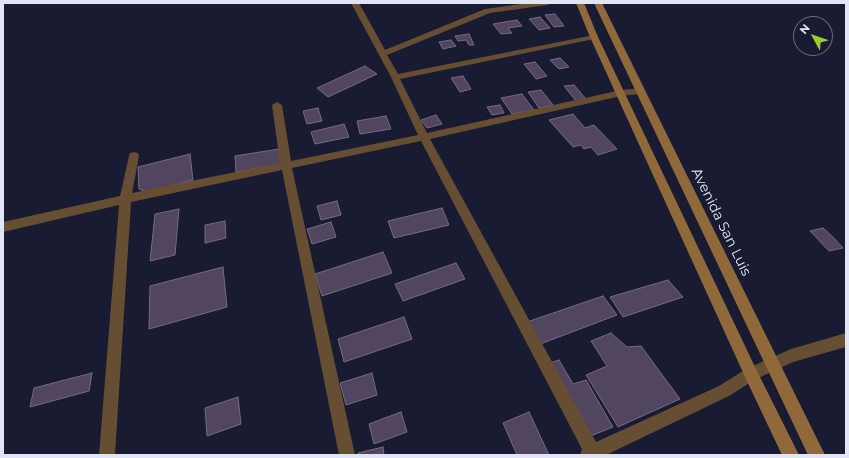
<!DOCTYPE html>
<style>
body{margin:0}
#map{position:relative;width:849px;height:458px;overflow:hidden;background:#181b32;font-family:Montserrat,sans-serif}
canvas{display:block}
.frame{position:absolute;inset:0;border:4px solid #e1e4f5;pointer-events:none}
.north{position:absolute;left:793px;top:16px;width:40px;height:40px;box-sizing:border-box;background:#181b32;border:1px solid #686b80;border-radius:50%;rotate:310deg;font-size:11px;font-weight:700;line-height:16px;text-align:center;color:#e1e4f5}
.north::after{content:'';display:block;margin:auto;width:14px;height:18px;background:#9cca31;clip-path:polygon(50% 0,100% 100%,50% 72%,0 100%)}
</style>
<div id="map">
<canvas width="849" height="458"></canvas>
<div class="frame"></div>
<div class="north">N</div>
</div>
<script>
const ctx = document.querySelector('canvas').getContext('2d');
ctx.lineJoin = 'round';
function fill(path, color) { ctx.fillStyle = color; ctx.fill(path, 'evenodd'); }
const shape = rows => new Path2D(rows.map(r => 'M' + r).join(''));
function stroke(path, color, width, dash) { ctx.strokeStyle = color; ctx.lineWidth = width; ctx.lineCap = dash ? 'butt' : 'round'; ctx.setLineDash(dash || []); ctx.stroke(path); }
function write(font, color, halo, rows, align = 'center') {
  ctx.font = font + ' Montserrat,sans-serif'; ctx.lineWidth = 4; ctx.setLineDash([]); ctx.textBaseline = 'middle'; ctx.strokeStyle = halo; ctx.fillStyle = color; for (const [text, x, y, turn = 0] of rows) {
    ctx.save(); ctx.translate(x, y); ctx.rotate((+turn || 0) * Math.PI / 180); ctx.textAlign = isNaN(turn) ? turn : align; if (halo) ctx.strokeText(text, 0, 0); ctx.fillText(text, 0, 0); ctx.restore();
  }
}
const building = shape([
 [555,14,564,26,554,27,545,15,555,14],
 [540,17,550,28,539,30,529,19,540,17],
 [517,20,522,26,508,28,512,33,501,34,493,24,517,20],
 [469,34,474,45,469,45,466,40,458,41,455,36,469,34],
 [451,40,456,46,443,49,439,42,451,40],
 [560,58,569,67,559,69,550,60,560,58],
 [535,62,547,76,536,79,524,64,535,62],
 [365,66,377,74,328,97,317,88,365,66],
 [463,76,471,89,460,92,451,78,463,76],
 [574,85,586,99,576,101,564,86,574,85],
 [541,90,553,105,539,108,528,92,541,90],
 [522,94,534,110,512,114,501,98,522,94],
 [500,105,504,113,492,115,487,107,500,105],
 [318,108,322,121,307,124,303,111,318,108],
 [573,114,585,128,594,125,617,149,598,155,591,147,584,149,581,145,573,147,549,120,573,114],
 [436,115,442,124,427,128,421,120,436,115],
 [386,116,391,129,360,134,357,121,386,116],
 [344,124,349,137,315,144,311,132,344,124],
 [279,149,281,164,236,172,235,156,279,149],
 [190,154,193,180,148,192,139,189,138,167,190,154],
 [337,201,341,215,321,220,317,206,337,201],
 [442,208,449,225,394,238,388,221,442,208],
 [179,209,175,255,150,261,155,214,179,209],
 [225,221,226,238,205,243,205,225,225,221],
 [331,222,336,237,312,244,307,229,331,222],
 [823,228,832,236,843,248,829,251,810,231,823,228],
 [383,252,392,273,322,296,315,274,383,252],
 [456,263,465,279,403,301,395,284,456,263],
 [223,267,227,307,149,329,150,286,223,267],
 [668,280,683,297,623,317,610,297,668,280],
 [603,296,617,315,535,346,524,323,603,296],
 [404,317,412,339,344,362,338,339,404,317],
 [611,333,627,347,641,346,680,399,618,427,586,375,607,366,591,341,611,333],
 [559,360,573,384,586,380,613,427,588,437,550,363,559,360],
 [92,373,89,391,30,407,34,388,92,373],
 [372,373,377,395,346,405,340,383,372,373],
 [238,397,241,424,207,436,205,408,238,397],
 [401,412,407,432,374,444,369,424,401,412],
 [529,412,549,455,517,455,503,423,529,412],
 [383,447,384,455,359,455,358,453,383,447]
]);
const street = shape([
 [351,3,359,3,385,50,485,9,528,3,552,3,548,5,490,13,387,55,398,74,594,35,598,37,594,39,400,79,427,133,621,90,641,88,646,91,641,94,621,96,430,139,596,442,719,386,746,369,791,349,846,333,846,347,793,362,756,379,729,396,606,455,580,455,582,449,421,141,292,168,355,455,339,455,282,170,131,202,115,455,99,455,119,205,3,232,3,222,120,196,129,156,130,153,134,152,138,153,139,156,132,193,280,163,272,105,277,102,282,105,291,161,418,135,391,77,351,3]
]);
const secondary = shape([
 [576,3,584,3,598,37,756,369,799,455,782,455,746,379,590,37,576,3],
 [594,3,602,3,825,455,808,455,594,3]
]);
const streetNames = [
 ["Avenida San Luis",721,222,64]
];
fill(building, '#52455f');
stroke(building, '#776a85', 1);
fill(street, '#664e32');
fill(secondary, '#8f693a');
write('14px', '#e1e4f5', '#181b32', streetNames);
</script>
